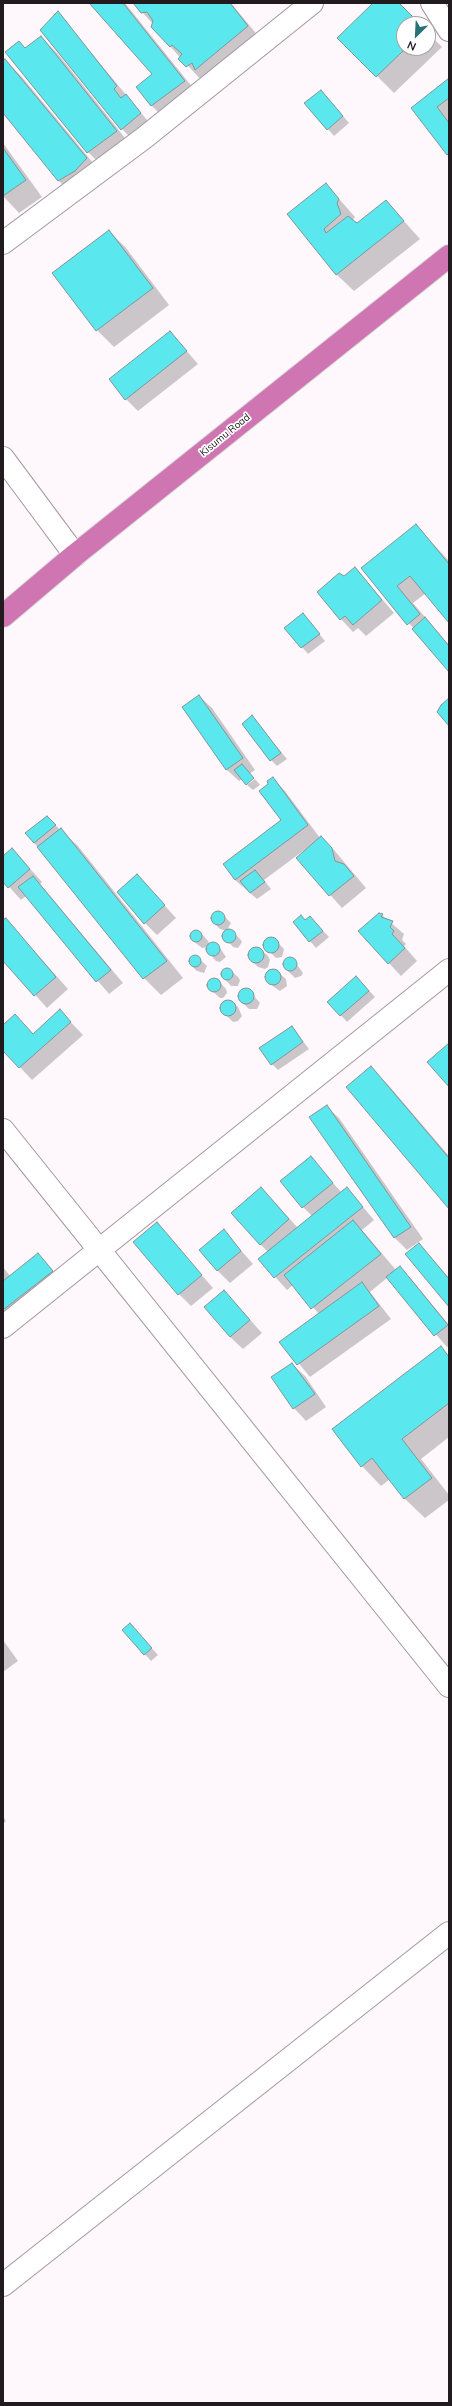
<!DOCTYPE html>
<style>
body{margin:0}
#map{position:relative;width:452px;height:2406px;overflow:hidden;background:#fef8fc;font-family:Mulish,sans-serif}
canvas{display:block}
.frame{position:absolute;inset:0;border:4px solid #211b1f;pointer-events:none}
.north{position:absolute;left:396px;top:16px;width:40px;height:40px;box-sizing:border-box;background:#fff;border:1px solid #a6a4a5;border-radius:50%;rotate:204deg;font-size:11px;font-weight:700;line-height:16px;text-align:center;color:#211b1f}
.north::after{content:'';display:block;margin:auto;width:14px;height:18px;background:#277275;clip-path:polygon(50% 0,100% 100%,50% 72%,0 100%)}
</style>
<div id="map">
<canvas width="452" height="2406"></canvas>
<div class="frame"></div>
<div class="north">N</div>
</div>
<script>
const ctx = document.querySelector('canvas').getContext('2d');
ctx.lineJoin = 'round';
function fill(path, color) { ctx.fillStyle = color; ctx.fill(path, 'evenodd'); }
const shape = rows => new Path2D(rows.map(r => 'M' + r).join(''));
function stroke(path, color, width, dash) { ctx.strokeStyle = color; ctx.lineWidth = width; ctx.lineCap = dash ? 'butt' : 'round'; ctx.setLineDash(dash || []); ctx.stroke(path); }
function write(font, color, halo, rows, align = 'center') {
  ctx.font = font + ' Mulish,sans-serif'; ctx.lineWidth = 3.5; ctx.setLineDash([]); ctx.textBaseline = 'middle'; ctx.strokeStyle = halo; ctx.fillStyle = color; for (const [text, x, y, turn = 0] of rows) {
    ctx.save(); ctx.translate(x, y); ctx.rotate((+turn || 0) * Math.PI / 180); ctx.textAlign = isNaN(turn) ? turn : align; if (halo) ctx.strokeText(text, 0, 0); ctx.fillText(text, 0, 0); ctx.restore();
  }
}
const shadow = shape([
 [90,3,125,3,201,98,168,122,151,105,154,74],
 [134,3,231,3,264,43,204,83,152,27,153,24],
 [374,3,398,3,419,24,404,24,404,48,428,48,428,33,442,47,394,93,339,38],
 [58,13,152,126,134,141,122,129],
 [41,37,58,54,133,148,105,169,88,152,26,49],
 [5,60,22,77,103,175,76,198,59,181,3,112,3,62],
 [449,79,449,155,412,108],
 [327,97,349,123,334,136,306,104],
 [3,143,42,197,19,213,3,196],
 [326,184,355,217,353,220,357,224,386,201,420,239,354,291,337,275,288,214],
 [109,231,126,248,169,305,114,347,97,330,53,273],
 [170,332,198,364,138,411,126,399],
 [416,525,449,561,449,622,426,593,413,603,449,645,449,670,362,568],
 [355,568,394,613,366,636,358,628,353,632,341,619,344,577],
 [303,614,325,641,308,654,286,628],
 [199,696,212,708,255,770,239,781,226,769],
 [252,717,287,759,277,766,271,760],
 [272,778,285,791,320,838,334,850,366,888,342,908,297,858,311,845,264,880,271,889,257,899,235,880,283,821,270,785],
 [255,779,260,785,253,790,247,785],
 [53,823,78,846,183,978,161,995,144,978,26,833],
 [12,849,42,882,40,884,123,983,109,994,26,896,21,900,3,880,3,855,4,856],
 [149,888,176,918,157,935,145,923],
 [216,912,220,912,231,923,227,930,233,932,240,939,242,942,238,948,233,947,224,937,227,931,220,929,213,922,211,918],
 [382,915,404,934,402,940,406,944,404,946,417,961,401,976,359,931],
 [3,916,68,989,47,1008,3,959],
 [310,917,329,937,316,948,294,923,305,921],
 [193,932,200,932,209,942,207,946,214,943,218,945,226,957,220,962,216,961,210,954,208,947,202,948,192,940],
 [269,938,274,939,284,949,282,957,276,958,265,947,265,942],
 [254,948,261,950,268,956,270,960,268,967,265,969,258,967,251,960,249,955],
 [193,956,196,956,207,966,204,973,197,971,190,964,190,960],
 [292,958,303,973,301,976,295,978,285,968,283,962,286,959],
 [226,969,231,971,238,977,240,980,238,986,231,986,225,979,222,975],
 [270,970,279,973,286,979,287,986,280,991,274,987,267,980,266,976],
 [217,979,226,989,227,993,223,998,220,998,208,987,210,980],
 [363,984,375,997,347,1022,329,1002],
 [248,989,260,1003,257,1009,249,1009,242,1002,240,995,241,991],
 [224,1001,231,1001,238,1007,242,1016,238,1021,233,1022,221,1010],
 [60,1011,83,1035,32,1080,3,1049,3,1026,15,1015,33,1034],
 [292,1027,309,1049,278,1070,272,1064],
 [370,1067,390,1087,449,1156,449,1207],
 [326,1106,339,1118,423,1239,407,1250,395,1238,311,1117],
 [311,1158,341,1192,347,1188,374,1220,362,1230,396,1270,399,1268,412,1280,449,1325,449,1346,447,1347,387,1278,370,1292,391,1319,310,1377,281,1342,319,1314,293,1285,287,1290,259,1259,268,1252,260,1244,261,1188,298,1228,312,1216,303,1207],
 [157,1224,213,1288,191,1306,179,1294],
 [224,1231,253,1264,230,1283,217,1270],
 [419,1244,449,1278,449,1305],
 [38,1254,64,1284,16,1321,3,1308,3,1267,10,1276],
 [224,1291,262,1333,243,1349,230,1337],
 [440,1348,449,1356,449,1437,421,1459,449,1495,449,1500,425,1518,405,1499,390,1479,381,1486,362,1466],
 [292,1364,305,1376,326,1407,306,1421,294,1408],
 [123,1630,136,1631,158,1655,151,1661],
 [3,1640,18,1661,3,1672],
 [3,1816,6,1821,3,1824]
]);
const building = shape([
 [89,3,123,3,185,81,151,106,136,87,152,74,89,3],
 [133,3,230,3,248,26,195,70,192,63,186,67,178,59,182,54,172,45,170,47,151,27,153,21,147,12,141,13,133,3],
 [373,3,399,3,420,24,404,24,404,48,406,48,376,77,337,38,373,3],
 [58,11,117,86,114,89,121,98,126,94,141,113,121,130,40,30,58,11],
 [41,36,117,131,87,153,5,52,19,41,25,48,41,36],
 [5,59,87,158,75,171,58,181,3,113,3,61,5,59],
 [449,78,449,98,437,107,449,123,449,153,447,155,411,108,449,78],
 [321,90,343,116,327,130,304,103,321,90],
 [3,148,26,180,3,196,3,148],
 [326,183,339,199,337,203,341,214,324,229,326,233,348,216,357,223,386,200,404,221,336,275,287,214,326,183],
 [109,230,153,288,96,331,52,273,109,230],
 [170,331,187,351,125,400,109,379,170,331],
 [416,524,449,564,449,623,410,576,397,586,420,614,407,625,361,568,416,524],
 [355,567,382,600,353,625,345,616,340,620,317,592,339,573,344,576,355,567],
 [303,613,320,634,301,648,284,628,303,613],
 [425,617,449,646,449,672,412,629,425,617],
 [199,695,243,758,226,770,182,707,199,695],
 [449,698,449,726,437,712,441,705,449,698],
 [252,715,281,753,270,761,242,724,252,715],
 [242,764,254,778,246,785,234,770,242,764],
 [273,777,308,825,235,880,223,864,281,820,259,791,268,784,267,781,273,777],
 [47,816,56,825,34,843,25,833,47,816],
 [61,828,167,961,143,979,37,847,61,828],
 [321,836,332,848,335,861,344,864,354,876,329,896,296,858,321,836],
 [12,848,30,869,8,888,3,882,3,856,12,848],
 [255,870,265,882,250,893,240,881,255,870],
 [137,874,165,905,144,924,117,892,137,874],
 [33,876,111,970,96,982,18,887,33,876],
 '211 918a7 7 0 1 1 14 0a7 7 0 1 1-14 0Z',
 [379,913,383,914,381,917,393,921,390,927,394,931,392,934,405,948,388,964,358,931,379,913],
 [301,915,305,920,310,916,323,931,309,942,293,922,301,915],
 [6,918,56,977,34,996,3,961,3,920,6,918],
 '222 936a7 7 0 1 1 14 0a7 7 0 1 1-14 0Z',
 '190 936a6 6 0 1 1 12 0a6 6 0 1 1-12 0Z',
 '263 945a8 8 0 1 1 16 0a8 8 0 1 1-16 0Z',
 '206 949a7 7 0 1 1 14 0a7 7 0 1 1-14 0Z',
 '248 955a8 8 0 1 1 16 0a8 8 0 1 1-16 0Z',
 '189 961a6 6 0 1 1 12 0a6 6 0 1 1-12 0Z',
 '283 964a7 7 0 1 1 14 0a7 7 0 1 1-14 0Z',
 '221 974a6 6 0 1 1 12 0a6 6 0 1 1-12 0Z',
 '265 977a8 8 0 1 1 16 0a8 8 0 1 1-16 0Z',
 [356,976,369,991,340,1016,327,1002,356,976],
 '207 985a7 7 0 1 1 14 0a7 7 0 1 1-14 0Z',
 '238 996a8 8 0 1 1 16 0a8 8 0 1 1-16 0Z',
 '220 1008a8 8 0 1 1 16 0a8 8 0 1 1-16 0Z',
 [60,1009,71,1022,19,1068,3,1051,3,1025,15,1014,33,1034,60,1009],
 [292,1026,303,1042,271,1065,259,1048,292,1026],
 [449,1043,449,1087,427,1062,449,1043],
 [371,1066,449,1158,449,1209,346,1087,371,1066],
 [327,1105,411,1227,394,1238,309,1117,327,1105],
 [311,1156,333,1183,302,1208,280,1181,311,1156],
 [261,1187,289,1219,260,1245,231,1213,261,1187],
 [347,1187,363,1207,274,1278,258,1259,347,1187],
 [353,1220,381,1254,311,1309,284,1275,353,1220],
 [157,1222,202,1275,178,1295,133,1242,157,1222],
 [224,1229,241,1251,217,1271,199,1250,224,1229],
 [419,1243,449,1279,449,1307,405,1254,419,1243],
 [38,1253,53,1271,3,1310,3,1281,38,1253],
 [400,1266,448,1325,434,1336,386,1277,400,1266],
 [362,1282,379,1306,297,1365,279,1342,362,1282],
 [224,1290,250,1320,230,1337,204,1307,224,1290],
 [441,1346,449,1357,449,1403,402,1439,432,1478,404,1499,372,1458,361,1467,332,1429,441,1346],
 [292,1363,315,1394,293,1409,271,1377,292,1363],
 [130,1623,152,1648,144,1655,122,1630,130,1623]
]);
const minor = shape([
 [432,3,449,30],
 [3,243,144,138,312,3],
 [3,458,75,555],
 [3,1130,449,1686],
 [3,1327,449,970],
 [3,2285,449,1933]
]);
const highway = shape([
 [3,616,75,555,449,256]
]);
const streetNames = [
 ["Kisumu Road",225,435,-39]
];
fill(shadow, '#0003');
fill(building, '#5ae7ed');
stroke(building, '#829596', 1);
stroke(minor, '#a697a0', 24);
stroke(highway, '#d7d6d7', 24);
stroke(minor, '#fff', 22);
stroke(highway, '#cf76b2', 22);
write('10px', '#211b1f', '#fff', streetNames);
</script>
